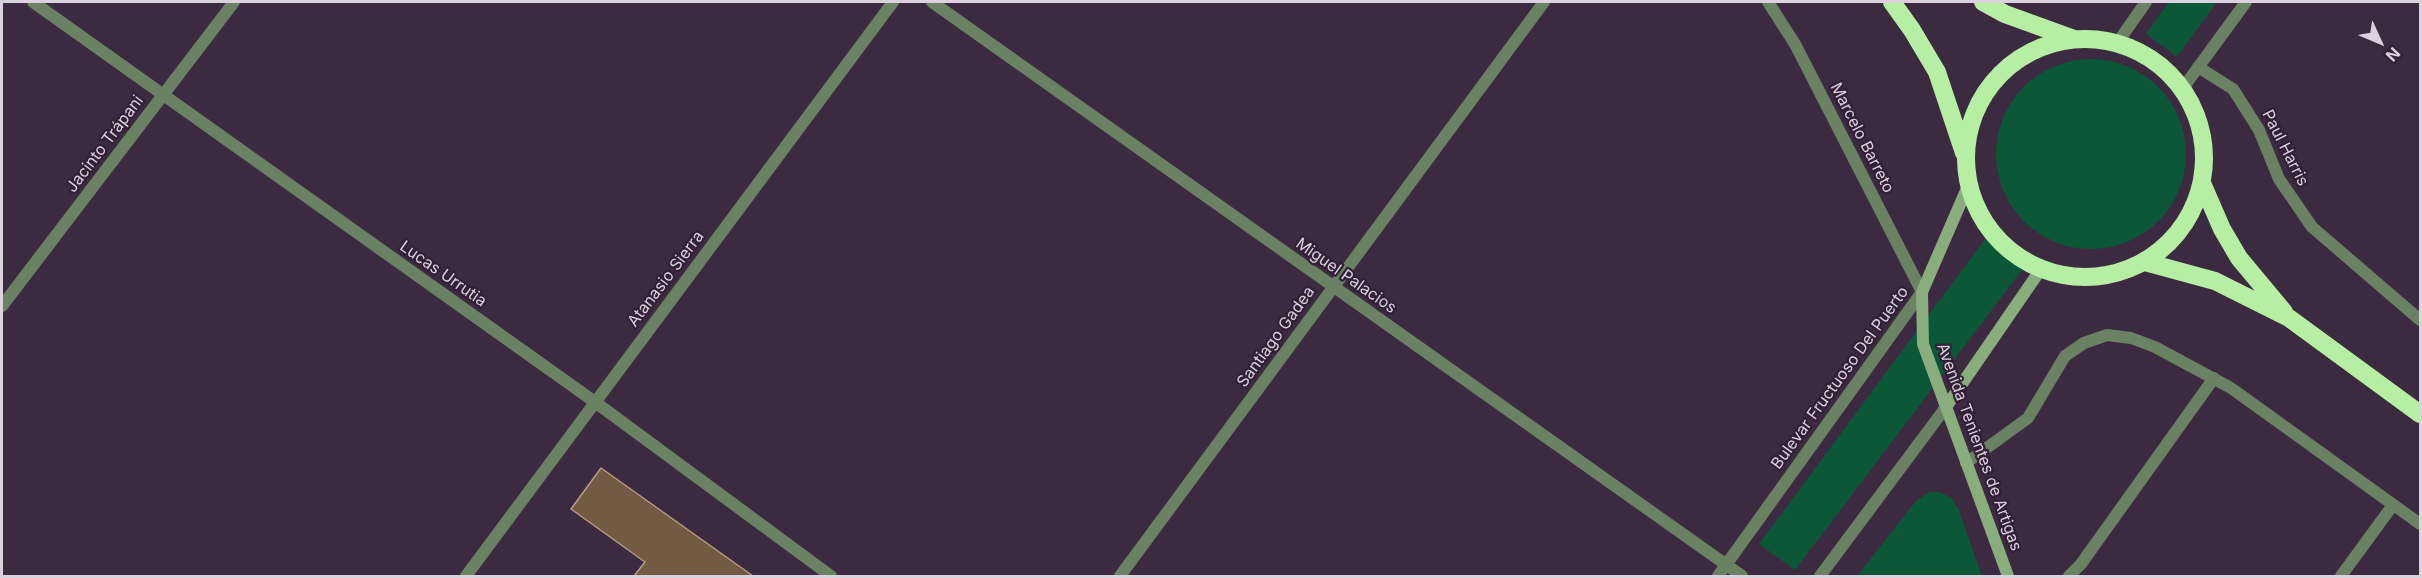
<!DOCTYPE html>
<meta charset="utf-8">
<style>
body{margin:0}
#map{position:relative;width:2422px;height:578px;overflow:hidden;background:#3c2a41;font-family:Inter,sans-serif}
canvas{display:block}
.frame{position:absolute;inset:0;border:3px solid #dcd1df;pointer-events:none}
.north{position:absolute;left:2350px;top:12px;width:60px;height:60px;-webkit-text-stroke:4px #322037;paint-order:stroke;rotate:134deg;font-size:16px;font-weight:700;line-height:24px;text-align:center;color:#dcd1df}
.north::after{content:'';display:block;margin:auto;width:21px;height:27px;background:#dcd1df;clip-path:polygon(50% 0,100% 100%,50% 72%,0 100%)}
</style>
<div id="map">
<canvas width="2422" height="578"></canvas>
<div class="frame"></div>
<div class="north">N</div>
</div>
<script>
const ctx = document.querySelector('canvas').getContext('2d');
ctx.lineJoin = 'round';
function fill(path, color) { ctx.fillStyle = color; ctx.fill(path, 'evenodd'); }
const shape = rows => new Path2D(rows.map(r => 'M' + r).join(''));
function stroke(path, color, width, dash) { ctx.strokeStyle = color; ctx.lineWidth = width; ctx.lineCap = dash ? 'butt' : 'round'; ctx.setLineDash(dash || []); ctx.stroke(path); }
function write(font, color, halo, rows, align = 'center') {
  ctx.font = font + ' Inter,sans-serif'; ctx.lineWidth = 4.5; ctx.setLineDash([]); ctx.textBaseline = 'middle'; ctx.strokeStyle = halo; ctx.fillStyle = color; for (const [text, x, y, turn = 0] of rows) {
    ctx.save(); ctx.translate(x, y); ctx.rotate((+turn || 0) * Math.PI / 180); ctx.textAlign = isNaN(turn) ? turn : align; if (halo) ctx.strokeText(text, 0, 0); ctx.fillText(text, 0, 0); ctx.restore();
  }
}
const green = shape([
 [2169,2,2217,2,2177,57,2146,34],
 '1996 154a95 95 0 1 1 190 0a95 95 0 1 1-190 0Z',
 [1985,239,2022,270,1795,570,1759,544],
 [1929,492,1940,492,1951,498,1958,508,1982,576,1857,576,1916,501]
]);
const building = shape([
 [601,468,753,576,634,576,645,562,571,509,601,468]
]);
const lane = shape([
 [2069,576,2081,564,2214,378]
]);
const street = shape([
 [33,2,595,402,831,576],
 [932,2,1742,576],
 [2118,42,2146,2],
 [2198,67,2233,89,2259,130,2279,179,2312,227,2420,320],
 [2183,88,2246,2],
 [2,306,234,2],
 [1966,463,2028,418,2065,356,2084,343,2107,335,2131,338,2155,347,2231,388,2420,524],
 [466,576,893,2],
 [1120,576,1544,2],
 [1718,576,1922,292,1795,44,1768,2],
 [1820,576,1946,407],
 [2341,576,2393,505]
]);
const secondary = shape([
 [1968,186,1922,292,1923,344,2008,576],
 [1946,407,2041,269]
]);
const highway = shape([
 [1892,2,1912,30,1937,72,1964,153],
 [1983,2,2005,14,2074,39],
 '1966 158a119 119 0 1 1 238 0a119 119 0 1 1-238 0Z',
 [2202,183,2222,229,2239,258,2284,312],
 [2145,262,2215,281,2289,318,2420,414]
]);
const streetNames = [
 ["Marcelo Barreto",1862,138,63],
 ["Jacinto Trápani",105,144,-53],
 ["Paul Harris",2285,148,63],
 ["Lucas Urrutia",443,274,35],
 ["Miguel Palacios",1346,276,35],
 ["Atanasio Sierra",666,279,-53],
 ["Santiago Gadea",1276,337,-54],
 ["Bulevar Fructuoso Del Puerto",1840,378,-54],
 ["Avenida Tenientes de Artigas",1979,447,70]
];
fill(green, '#0c5737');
fill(building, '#735b43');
stroke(building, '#b59c82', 1.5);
stroke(lane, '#6a8163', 12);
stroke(street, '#6a8163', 12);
stroke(secondary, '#89ad7d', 12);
stroke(highway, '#b6eea3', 18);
write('16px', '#dcd1df', '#322037', streetNames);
</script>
